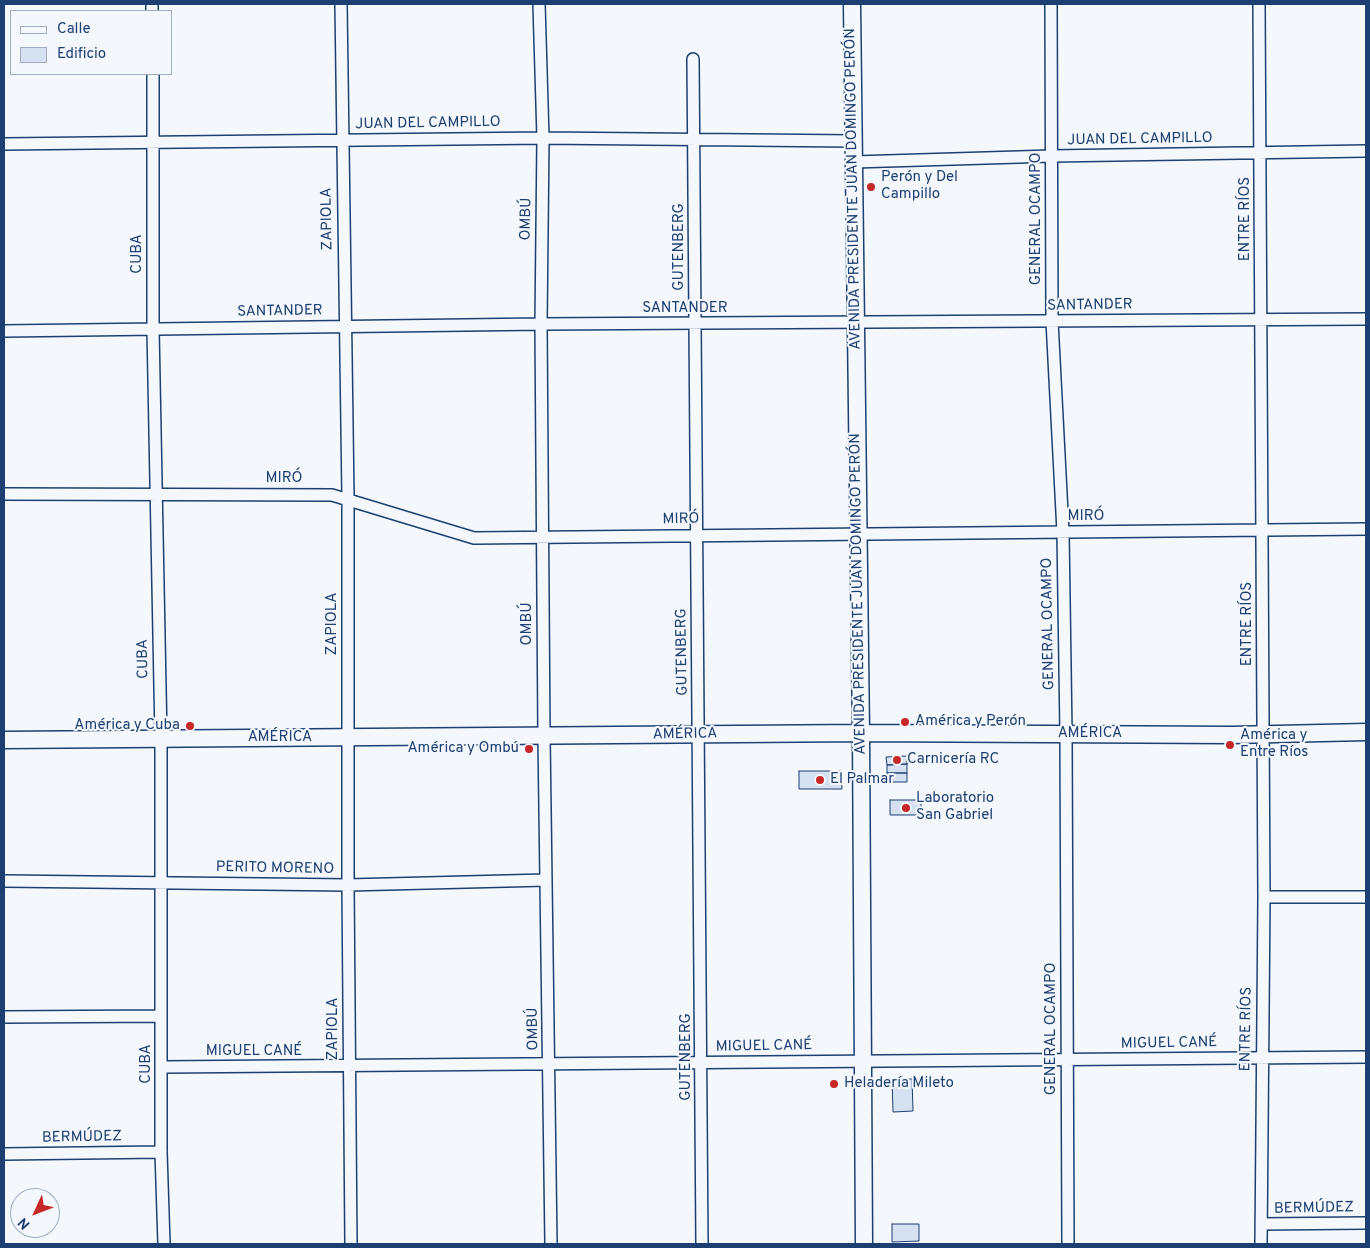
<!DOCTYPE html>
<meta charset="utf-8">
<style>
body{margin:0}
#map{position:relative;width:1370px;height:1248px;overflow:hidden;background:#f4f7fb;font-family:Overpass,sans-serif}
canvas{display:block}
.frame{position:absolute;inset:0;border:5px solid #1d3f73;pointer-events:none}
.legend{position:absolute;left:10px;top:10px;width:162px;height:65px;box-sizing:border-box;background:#f4f7fb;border:1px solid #9eadc5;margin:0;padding:6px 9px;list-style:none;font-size:15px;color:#1d3f73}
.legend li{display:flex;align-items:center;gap:10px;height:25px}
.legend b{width:25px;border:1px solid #9eadc5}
.north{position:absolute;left:10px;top:1188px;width:50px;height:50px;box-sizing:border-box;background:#f4f7fb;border:1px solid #9eadc5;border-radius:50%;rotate:227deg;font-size:14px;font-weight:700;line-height:20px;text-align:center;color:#1d3f73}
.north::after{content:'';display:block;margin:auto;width:18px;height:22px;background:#c62828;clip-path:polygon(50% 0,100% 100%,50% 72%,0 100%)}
</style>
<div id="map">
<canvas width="1370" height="1248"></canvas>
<div class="frame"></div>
<ul class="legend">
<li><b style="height:6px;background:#f4f7fb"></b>Calle</li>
<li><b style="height:14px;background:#d5e0f0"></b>Edificio</li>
</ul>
<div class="north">N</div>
</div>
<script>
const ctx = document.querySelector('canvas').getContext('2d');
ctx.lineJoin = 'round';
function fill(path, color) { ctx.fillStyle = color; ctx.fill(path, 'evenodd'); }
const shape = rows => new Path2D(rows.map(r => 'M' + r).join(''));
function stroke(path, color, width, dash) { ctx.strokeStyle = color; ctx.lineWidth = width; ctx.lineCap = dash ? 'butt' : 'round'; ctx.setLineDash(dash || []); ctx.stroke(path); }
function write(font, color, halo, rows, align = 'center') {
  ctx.font = font + ' Overpass,sans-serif'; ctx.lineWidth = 4; ctx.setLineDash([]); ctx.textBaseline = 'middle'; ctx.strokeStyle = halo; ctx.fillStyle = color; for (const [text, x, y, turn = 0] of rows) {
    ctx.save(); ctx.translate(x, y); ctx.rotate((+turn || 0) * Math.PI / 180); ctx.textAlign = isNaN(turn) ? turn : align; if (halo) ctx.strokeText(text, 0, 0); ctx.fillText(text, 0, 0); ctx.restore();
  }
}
const building = shape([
 [907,756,907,764,887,765,886,757,907,756],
 [907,764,907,773,887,773,887,765,907,764],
 [799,771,841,771,842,789,799,789,799,771],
 [887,773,907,773,907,782,887,782,887,773],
 [890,800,921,800,921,815,890,815,890,800],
 [892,1079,912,1079,913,1111,893,1112,892,1079],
 [892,1224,919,1224,919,1241,892,1242,892,1224]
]);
const street = shape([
 [152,4,152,11],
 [341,4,348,497,348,885,351,1244],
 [539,4,543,138,541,324,544,737,551,1244],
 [1051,4,1052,321,1063,532,1066,734,1068,1244],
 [1259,4,1264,897,1261,1244],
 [693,59,702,1244],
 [153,74,153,329,161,738,161,1152,164,1244],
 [4,144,543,138,853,141],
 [854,162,1052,156,1366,151],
 [4,331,541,324,1366,319],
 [4,494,332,495,474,538,1366,529],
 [4,881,348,885,546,880],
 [1264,897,1366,897],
 [4,1017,161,1016],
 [163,1067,1366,1057],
 [4,1154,161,1152],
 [1261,1224,1366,1223]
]);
const secondary = shape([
 [852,4,861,733,864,1244],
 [4,740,861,733,1232,735,1366,732]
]);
const markers = [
 [871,187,5,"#c62828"],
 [905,722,5,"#c62828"],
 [190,726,5,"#c62828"],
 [1230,745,5,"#c62828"],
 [529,749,5,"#c62828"],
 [897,760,5,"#c62828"],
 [820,780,5,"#c62828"],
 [906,808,5,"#c62828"],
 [834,1084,5,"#c62828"]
];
const streetNames = [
 ["JUAN DEL CAMPILLO",428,124,-1],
 ["JUAN DEL CAMPILLO",1140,140,-1],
 ["AVENIDA PRESIDENTE JUAN DOMINGO PERÓN",854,189,-91],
 ["ZAPIOLA",328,219,-91],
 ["OMBÚ",527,219,-89],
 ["GENERAL OCAMPO",1037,219,-90],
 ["ENTRE RÍOS",1246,219,-90],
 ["GUTENBERG",680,247,-90],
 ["CUBA",138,254,-90],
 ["SANTANDER",1090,306,-1],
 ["SANTANDER",685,309],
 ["SANTANDER",280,312,-1],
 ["MIRÓ",284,479],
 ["MIRÓ",1086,517],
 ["MIRÓ",681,520,-1],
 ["AVENIDA PRESIDENTE JUAN DOMINGO PERÓN",859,594,-91],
 ["ZAPIOLA",333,624,-90],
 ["OMBÚ",528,624,-90],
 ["GENERAL OCAMPO",1049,624,-91],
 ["ENTRE RÍOS",1248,624,-90],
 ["GUTENBERG",683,652,-91],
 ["CUBA",144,659,-91],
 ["AMÉRICA",1090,734],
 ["AMÉRICA",685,735,-1],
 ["AMÉRICA",280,738],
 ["PERITO MORENO",275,869,1],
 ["ZAPIOLA",334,1029,-90],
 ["OMBÚ",534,1029,-91],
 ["GENERAL OCAMPO",1052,1029,-90],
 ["ENTRE RÍOS",1247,1029,-89],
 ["MIGUEL CANÉ",1169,1044,-1],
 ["MIGUEL CANÉ",764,1047,-1],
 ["MIGUEL CANÉ",254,1052],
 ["GUTENBERG",687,1057,-90],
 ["CUBA",147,1064,-90],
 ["BERMÚDEZ",82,1138,-1],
 ["BERMÚDEZ",1314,1209,-1]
];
const poiNames = [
 ["Perón y Del",881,178],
 ["Campillo",881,195],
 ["América y Perón",915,722],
 ["América y Cuba",180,726,"right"],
 ["América y",1240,736],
 ["Entre Ríos",1240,753],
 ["América y Ombú",519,749,"right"],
 ["Carnicería RC",907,760],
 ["El Palmar",830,780],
 ["Laboratorio",916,799],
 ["San Gabriel",916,816],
 ["Heladería Mileto",844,1084]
];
fill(building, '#d5e0f0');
stroke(building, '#1d3f73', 1);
stroke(street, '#1d3f73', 14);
stroke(secondary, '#1d3f73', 19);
stroke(street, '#f4f7fb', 11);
stroke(secondary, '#f4f7fb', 16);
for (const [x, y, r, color] of markers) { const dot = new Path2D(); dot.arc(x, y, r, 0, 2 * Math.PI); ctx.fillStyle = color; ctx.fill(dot); stroke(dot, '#f4f7fb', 2); }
write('15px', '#1d3f73', '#f4f7fb', streetNames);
write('15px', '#1d3f73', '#f4f7fb', poiNames, 'left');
</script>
